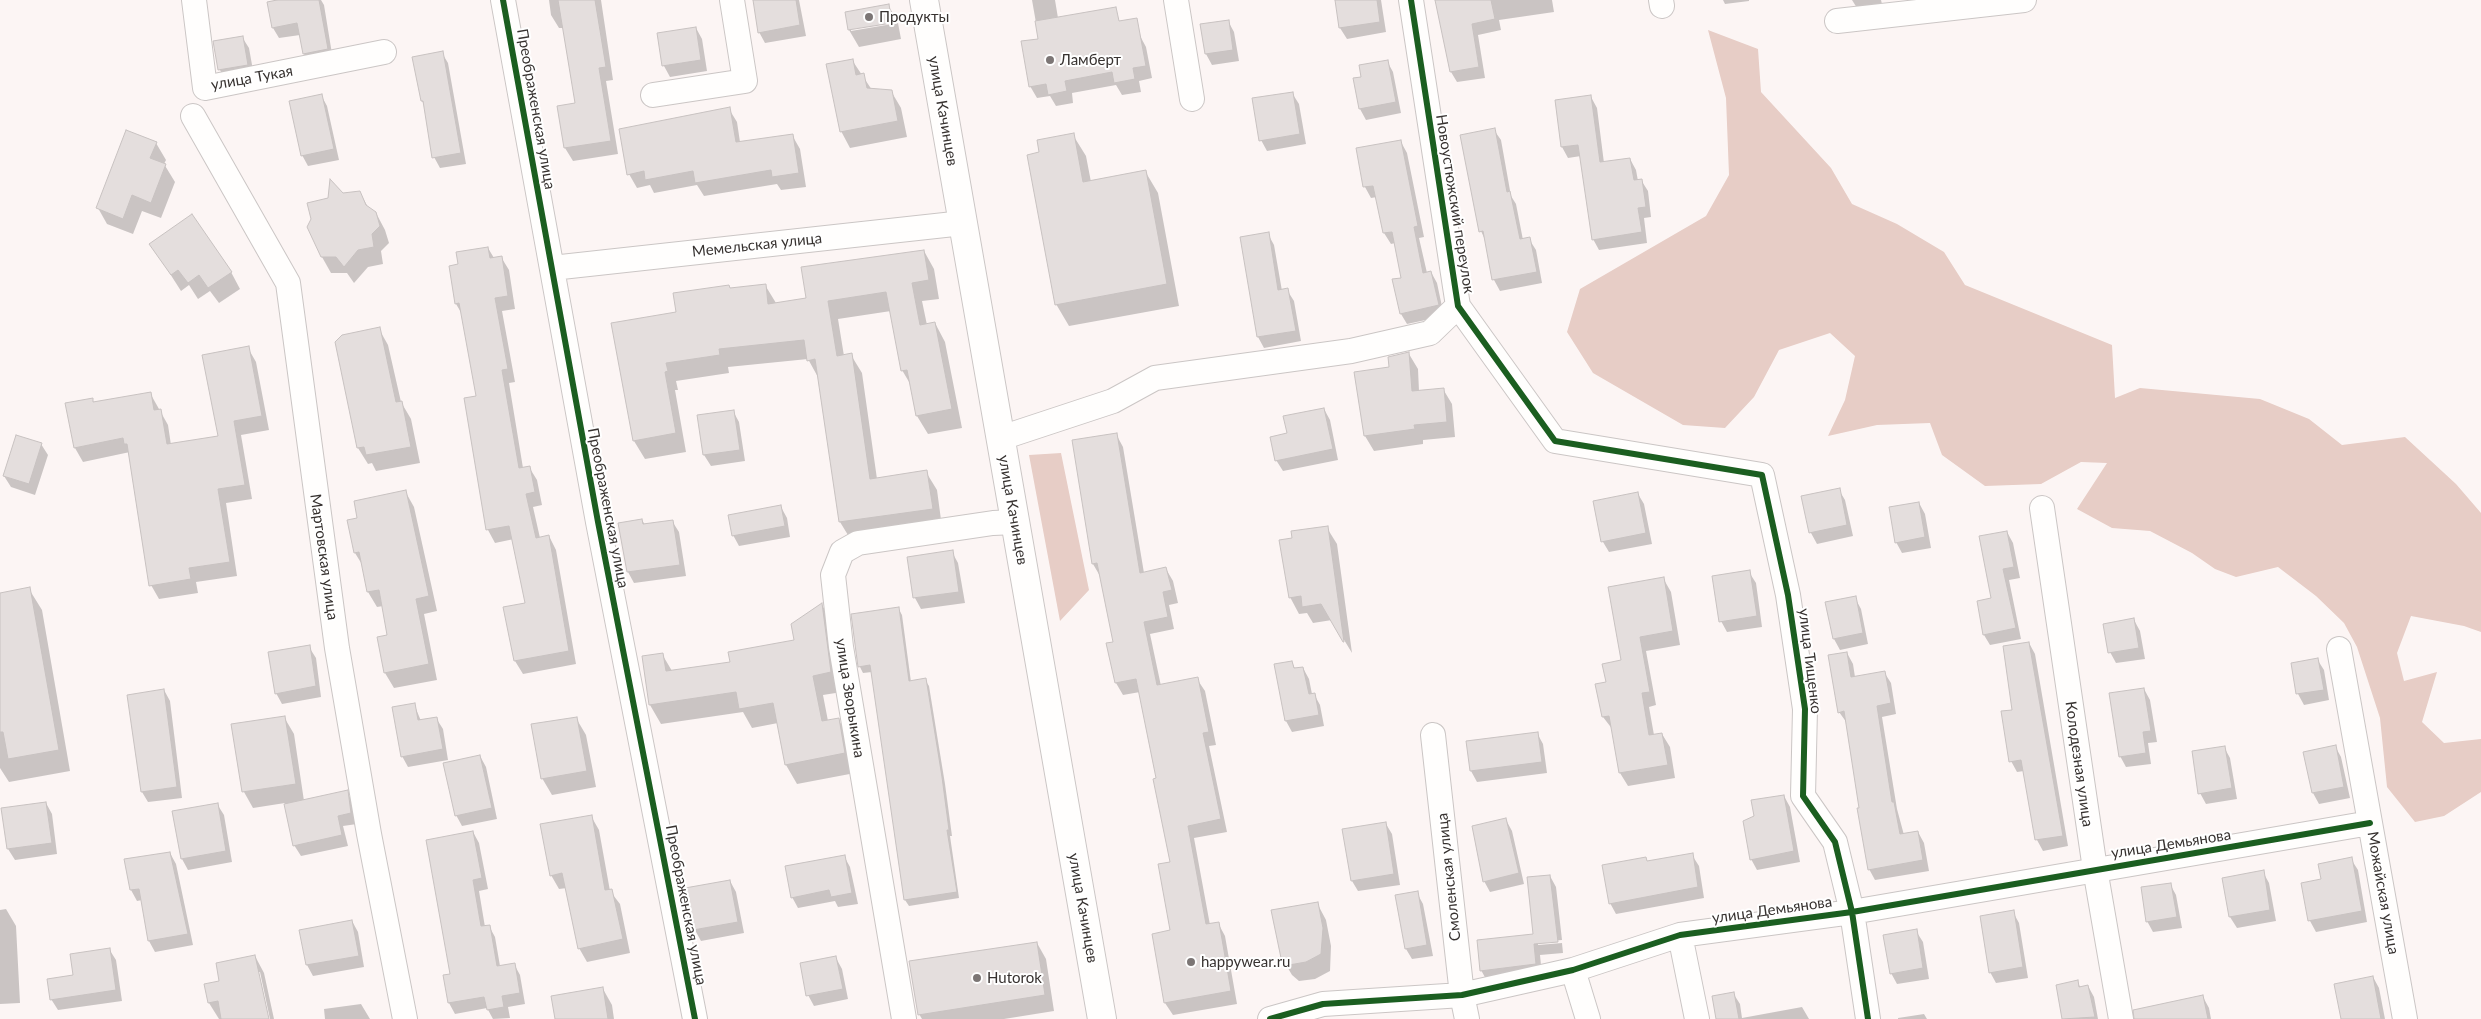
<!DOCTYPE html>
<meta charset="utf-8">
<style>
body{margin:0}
canvas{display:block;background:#fcf5f4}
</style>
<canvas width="2481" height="1019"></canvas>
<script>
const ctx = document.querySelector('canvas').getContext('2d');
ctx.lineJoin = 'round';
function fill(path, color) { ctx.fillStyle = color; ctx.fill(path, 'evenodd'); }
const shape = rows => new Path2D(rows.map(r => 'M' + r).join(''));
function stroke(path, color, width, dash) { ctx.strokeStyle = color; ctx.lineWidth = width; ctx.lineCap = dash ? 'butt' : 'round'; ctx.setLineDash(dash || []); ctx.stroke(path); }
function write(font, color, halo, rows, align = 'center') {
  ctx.font = font + ' Lato,sans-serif'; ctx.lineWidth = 4; ctx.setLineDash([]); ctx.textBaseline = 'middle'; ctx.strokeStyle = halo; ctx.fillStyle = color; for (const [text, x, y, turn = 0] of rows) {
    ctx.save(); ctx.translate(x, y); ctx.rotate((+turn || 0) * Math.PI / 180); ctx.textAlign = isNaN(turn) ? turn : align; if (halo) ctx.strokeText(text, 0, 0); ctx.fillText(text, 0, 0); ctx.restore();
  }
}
const forest = shape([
 [1708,30,1758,49,1761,92,1831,168,1852,204,1897,224,1944,252,1965,285,2112,345,2115,398,2140,388,2260,399,2309,419,2342,445,2405,437,2456,484,2481,513,2481,632,2464,626,2411,616,2397,653,2404,681,2437,672,2422,722,2444,743,2481,739,2481,792,2444,816,2415,822,2387,787,2380,718,2357,647,2344,623,2316,596,2278,567,2236,577,2215,569,2192,553,2150,531,2112,528,2077,509,2107,463,2081,462,2041,484,1985,486,1942,455,1930,423,1877,425,1828,436,1845,400,1855,356,1830,333,1779,350,1754,397,1725,428,1683,425,1593,373,1567,332,1580,289,1706,216,1729,175,1726,98],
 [1061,453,1089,590,1060,621,1029,455]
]);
const shadow = shape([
 [284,0,321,0,324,5,333,60,310,65,304,54,300,35,279,38,273,28],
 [549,0,601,0,613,80,606,81,618,154,573,161,565,148,576,104,563,28,559,28,551,15],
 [754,0,799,0,806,36,765,43,759,32],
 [1032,0,1055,0,1058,18,1113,22,1139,34,1146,47,1152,78,1139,81,1141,92,1122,95,1116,85,1072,93,1073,103,1056,106,1050,96,1037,98,1030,86,1039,40],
 [1336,0,1381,0,1386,32,1347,39,1340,28],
 [1437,0,1552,0,1554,12,1499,20,1501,30,1478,35,1485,78,1457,82,1451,72],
 [1723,0,1749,0,1749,1,1725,4],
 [1852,0,1881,0,1882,4,1857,8],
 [888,5,897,20,851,29,851,31,898,23,901,39,859,47,849,30,846,13],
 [1228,21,1234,32,1239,61,1212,65,1206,54],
 [696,28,702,39,707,71,670,77,664,66,659,34],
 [242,37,249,48,254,76,226,81,220,70,215,42],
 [442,53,448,63,466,164,440,168,434,157,426,108,422,101,414,58],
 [852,60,872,90,891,91,901,108,907,137,850,148,841,131],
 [1387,61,1393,72,1401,113,1366,120,1360,109],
 [1292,93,1299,104,1306,144,1267,151,1261,140],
 [321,95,327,106,339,160,308,166,302,155],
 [1591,97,1597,108,1604,163,1630,159,1636,170,1638,181,1641,180,1648,191,1651,217,1644,218,1647,243,1599,250,1593,239,1581,156,1568,158,1562,147],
 [729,109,737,122,740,142,792,135,800,149,806,187,781,190,777,184,704,196,697,185,654,193,650,185,637,188,629,174],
 [1494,130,1501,140,1511,196,1516,204,1523,240,1529,239,1536,250,1542,283,1500,291,1494,280,1486,242,1481,231],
 [1073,135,1086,156,1091,182,1145,171,1158,193,1179,306,1069,326,1056,304,1040,153],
 [1401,142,1407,153,1424,237,1419,238,1427,273,1431,272,1437,283,1444,316,1407,324,1401,314,1403,279,1395,243,1391,244,1384,233,1377,197,1371,198,1365,187,1358,149],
 [156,143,166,160,164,164,175,182,161,218,142,211,133,234,107,224,98,208],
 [360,193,369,209,376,213,385,230,389,243,381,251,383,264,368,267,354,283,347,273,331,273,322,257,312,219,343,195],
 [1268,234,1274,245,1282,291,1287,290,1294,301,1301,341,1264,348,1258,337],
 [151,244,231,272,240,289,219,303,210,291,198,299,189,285,181,291],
 [488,248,494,258,501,257,509,270,515,309,502,311,515,382,509,383,523,468,529,467,537,480,542,505,533,507,540,538,549,536,556,550,576,664,523,674,515,661,527,604,514,539,495,543,488,530,465,399,477,397,462,314,456,304,459,265],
 [924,251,934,269,939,299,922,301,927,325,935,323,945,342,962,428,928,434,917,416,912,387,902,370,891,311,838,319,844,356,851,355,862,373,877,479,926,472,937,490,942,527,851,540,840,522,819,379,808,359,728,367,729,373,676,381,678,390,675,390,686,452,645,459,634,441,678,313,730,289,765,285,776,303,807,300],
 [379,329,388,345,401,402,411,419,420,463,376,471,372,463,368,464,358,448,337,343],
 [248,348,256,362,269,430,241,435,252,499,226,503,237,576,196,582,198,593,159,599,151,585,130,452,83,462,75,448,92,399,94,403,150,393,168,425,171,445,219,437],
 [1409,354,1418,369,1419,391,1443,389,1452,404,1455,437,1423,440,1423,444,1374,451,1365,436,1390,368],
 [1324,409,1330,420,1338,460,1283,471,1276,460,1288,434],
 [733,411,739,422,745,461,711,466,704,455,698,416],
 [1116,434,1123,447,1144,573,1166,569,1173,581,1178,603,1169,605,1174,629,1150,634,1161,686,1197,679,1205,691,1216,745,1209,746,1227,832,1194,838,1210,925,1218,923,1225,936,1237,1004,1173,1015,1165,1003,1171,931,1171,863,1158,779,1140,692,1123,695,1116,683,1115,643,1100,576,1093,564],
 [41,444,48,455,35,495,11,487,4,476],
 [1839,490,1845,500,1853,536,1817,544,1811,533,1803,497],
 [405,491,414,507,437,611,424,614,437,680,394,688,385,673,388,636,383,606,377,607,368,592,363,566,355,553,359,519],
 [1638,494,1644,504,1652,544,1609,552,1603,542],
 [1919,503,1925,514,1931,548,1902,553,1896,542],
 [781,507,787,518,790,537,739,546,733,535],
 [642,520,645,525,672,521,679,532,686,576,634,583,628,572],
 [1327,528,1337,544,1352,653,1332,620,1313,623,1307,613,1299,614,1290,597,1293,539],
 [2007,532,2013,543,2020,578,2009,580,2021,639,1990,645,1984,635],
 [952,552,958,563,965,603,921,609,915,598,909,558],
 [1749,572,1756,583,1762,627,1727,632,1721,621],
 [1663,578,1671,592,1680,645,1646,651,1656,705,1649,707,1654,735,1662,734,1670,747,1675,778,1628,786,1620,773,1613,730,1603,717,1597,685,1607,683,1622,661],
 [29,589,42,610,70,771,9,782,0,768,0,594],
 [1855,598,1861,609,1868,644,1840,650,1834,639],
 [822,605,833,624,842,692,823,695,828,721,838,719,850,739,855,773,797,784,786,765,778,723,752,728,743,712,661,724,650,705,643,657,662,654,672,671,732,663,796,641],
 [898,608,902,615,911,682,925,680,929,686,945,784,952,836,950,836,959,898,909,906,905,900,872,672,863,673,860,667],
 [2134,620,2140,631,2145,659,2116,663,2110,652],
 [2029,643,2035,654,2068,846,2043,851,2037,840,2024,771,2017,772,2011,761,2014,711],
 [309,647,316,658,321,697,282,704,276,693],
 [1847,653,1853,664,1855,677,1884,672,1891,683,1896,714,1882,717,1897,809,1904,835,1918,832,1924,843,1929,871,1875,880,1869,869,1847,723,1839,712],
 [2317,659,2324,670,2329,700,2304,705,2298,694,2292,664],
 [1292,662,1295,669,1303,668,1309,679,1312,694,1314,694,1320,705,1324,726,1292,732,1286,721,1276,665],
 [2144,689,2150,700,2157,742,2148,743,2151,764,2126,767,2120,756],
 [164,690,170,701,182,798,148,802,142,792],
 [414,704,421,721,436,718,443,729,448,760,408,767,402,756],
 [284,717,294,734,304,801,347,792,353,803,357,824,343,826,348,846,301,856,294,845,285,803,253,808,244,792],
 [576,718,586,735,596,787,552,795,542,778],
 [1537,733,1543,744,1547,773,1477,782,1471,771],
 [2335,746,2341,757,2350,798,2319,804,2313,793,2304,753],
 [2224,747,2230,758,2237,799,2206,804,2200,793],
 [480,756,486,767,497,819,462,826,456,815],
 [1784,796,1790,807,1800,862,1757,870,1751,859,1755,817],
 [46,803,52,814,57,854,15,860,8,849],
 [217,804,224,815,232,862,188,870,182,859],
 [591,816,599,830,610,891,620,904,630,953,587,962,579,948,567,888,559,889,551,875],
 [1506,820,1512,831,1524,884,1490,892,1484,881],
 [1386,824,1392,834,1400,885,1358,891,1352,881],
 [473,832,479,843,488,889,479,891,485,927,489,926,495,937,500,966,514,964,520,975,525,1004,508,1007,510,1018,493,1019,487,1008,455,1014,449,1003,444,976,452,975],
 [170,853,176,864,193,945,155,952,149,941,142,900,137,901,131,890,126,860],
 [1692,855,1699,866,1704,898,1616,914,1610,903,1647,862],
 [844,856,850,867,858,904,838,907,835,901,798,908,792,897],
 [2351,859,2358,870,2367,922,2316,932,2310,921,2302,884,2323,880],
 [2263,872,2269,883,2276,921,2237,928,2230,917],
 [1550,876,1556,887,1562,940,1538,942,1538,945,1562,943,1563,953,1540,955,1542,975,1487,981,1481,970,1534,935],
 [730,881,736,892,744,933,701,941,695,930,687,889],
 [2170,884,2176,895,2182,928,2153,932,2147,921],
 [1417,893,1423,904,1433,956,1412,959,1406,949],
 [1317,903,1326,920,1331,946,1330,971,1315,979,1299,981,1292,975,1282,958],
 [6,909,16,926,20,1003,0,1004,0,910],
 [2013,912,2019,923,2028,978,1996,983,1990,972],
 [352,921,358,932,364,967,313,976,307,965,301,931],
 [1916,931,1923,942,1929,979,1897,984,1891,973],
 [1037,943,1046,959,1054,1011,1004,1019,922,1019,919,1014],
 [109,949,116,960,122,1001,58,1010,51,999,75,976],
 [255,956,264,973,274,1019,270,1019,260,972,258,972,267,1019,219,1019,209,1003,206,985,221,982],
 [836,958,842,969,848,999,814,1006,808,995],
 [2373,977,2379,988,2385,1019,2342,1019],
 [2077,982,2081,988,2088,986,2094,997,2098,1019,2063,1019,2057,986],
 [603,989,612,1005,614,1019,556,1019],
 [1733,993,1740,1004,1742,1018,1802,1007,1809,1019,1717,1019],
 [2203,997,2209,1008,2211,1019,2163,1019],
 [361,1004,370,1019,325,1019,324,1009],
 [1924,1014,1927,1019,1898,1019,1898,1018]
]);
const building = shape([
 [277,0,319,0,328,49,303,54,297,23,272,28,267,2,277,0],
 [558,0,595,0,606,67,599,68,611,141,564,148,557,106,575,103,558,0],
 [753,0,796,0,800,25,758,33,753,0],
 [1335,0,1377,0,1380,22,1339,28,1335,0],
 [1435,0,1491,0,1495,19,1472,24,1479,67,1450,72,1435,0],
 [889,4,892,23,848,30,845,12,889,4],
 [1116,7,1119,21,1137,18,1146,66,1133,68,1135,79,1114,83,1112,72,1065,81,1067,91,1048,95,1046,84,1029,87,1021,41,1038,39,1035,21,1116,7],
 [1229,20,1233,50,1205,54,1200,24,1229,20],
 [696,27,701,60,662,66,657,33,696,27],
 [243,36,248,65,218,70,213,41,243,36],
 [443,51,461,153,432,158,423,101,421,101,412,57,443,51],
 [853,59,856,75,864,73,867,88,892,90,898,121,840,132,826,64,853,59],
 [1388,60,1396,102,1359,109,1353,78,1361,77,1359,65,1388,60],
 [1293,92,1300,134,1259,141,1252,98,1293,92],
 [322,94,334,149,301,156,289,101,322,94],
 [1591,95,1600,162,1630,158,1634,180,1642,179,1646,207,1638,208,1642,232,1592,240,1578,145,1561,147,1555,100,1591,95],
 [730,107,736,142,793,134,799,173,772,177,771,170,695,183,693,171,645,180,644,171,627,175,619,129,730,107],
 [1495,128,1507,192,1510,191,1520,239,1530,237,1537,272,1492,280,1483,231,1479,232,1460,135,1495,128],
 [126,130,157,142,150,158,166,164,151,203,132,195,123,219,96,208,126,130],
 [1074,133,1083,182,1146,170,1167,284,1055,305,1027,155,1039,152,1037,140,1074,133],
 [1401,140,1418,226,1414,227,1423,273,1431,271,1439,305,1400,314,1392,279,1401,278,1392,232,1383,233,1373,186,1363,187,1356,148,1401,140],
 [330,179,343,193,360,191,366,205,376,212,380,226,372,234,374,247,358,250,344,267,336,257,321,257,307,227,311,219,307,203,328,198,330,179],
 [192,214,232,272,208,288,199,275,188,283,178,270,171,275,149,244,192,214],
 [1269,232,1278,290,1288,288,1296,331,1257,337,1240,237,1269,232],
 [488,247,490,258,502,256,508,296,495,298,508,369,502,370,519,468,530,466,535,492,526,494,536,538,549,535,569,651,514,661,503,607,525,603,509,526,486,530,464,398,476,396,459,303,455,304,449,266,458,264,456,252,488,247],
 [924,250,929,280,912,283,920,325,935,322,952,409,916,416,907,370,901,371,886,292,828,301,837,356,852,353,870,479,927,470,933,509,839,522,815,359,807,361,804,340,719,349,720,355,666,363,668,371,665,372,676,433,633,441,611,323,676,312,673,293,729,285,730,288,766,284,768,304,806,298,801,267,924,250],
 [380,327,396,402,402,401,411,447,366,455,364,447,357,448,335,342,342,335,380,327],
 [249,346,262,416,234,421,245,485,218,489,230,562,189,568,191,579,149,586,127,444,124,444,123,438,74,448,65,403,93,398,93,402,151,392,154,410,161,409,167,444,218,436,202,355,249,346],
 [1409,352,1412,391,1444,388,1447,422,1414,425,1415,429,1364,436,1354,372,1389,367,1388,357,1409,352],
 [1324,408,1333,449,1275,461,1270,437,1287,433,1283,416,1324,408],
 [734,410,740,450,703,455,697,415,734,410],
 [1117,433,1140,573,1166,567,1172,590,1163,592,1168,617,1144,622,1157,685,1198,677,1209,732,1203,733,1221,819,1188,826,1206,924,1219,922,1231,991,1164,1003,1152,934,1170,930,1158,864,1170,862,1153,779,1156,778,1136,679,1115,683,1106,643,1113,642,1097,563,1092,564,1072,440,1117,433],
 [16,435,42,443,29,484,3,476,16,435],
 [1840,488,1847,525,1809,533,1801,496,1840,488],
 [406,490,429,596,416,599,429,664,384,673,377,637,387,635,379,590,367,592,359,552,354,553,347,520,357,518,354,501,406,490],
 [1638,492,1646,533,1601,542,1593,501,1638,492],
 [1919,502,1925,537,1895,543,1889,507,1919,502],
 [781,505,785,526,732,536,728,515,781,505],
 [642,519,643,524,673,520,680,565,627,572,618,523,642,519],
 [1328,526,1344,642,1343,642,1321,604,1302,607,1301,596,1289,598,1279,540,1292,538,1291,531,1328,526],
 [2007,531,2014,567,2003,569,2016,628,1983,635,1977,601,1991,598,1979,536,2007,531],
 [953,550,959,592,913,598,907,557,953,550],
 [1750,570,1757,616,1719,622,1712,576,1750,570],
 [1664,577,1673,631,1640,637,1650,692,1642,693,1649,735,1662,733,1668,765,1619,773,1609,716,1602,717,1595,684,1606,682,1602,664,1621,660,1608,587,1664,577],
 [30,587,59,750,8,759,3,732,0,732,0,593,30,587],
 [1856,596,1863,633,1833,639,1825,602,1856,596],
 [822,603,831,672,813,676,822,721,839,718,845,753,785,765,773,703,739,709,736,692,649,705,642,656,663,653,666,671,730,662,728,652,794,640,791,624,822,603],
 [899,607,909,681,926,678,942,777,949,830,947,830,957,892,904,900,870,665,858,667,851,614,899,607],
 [2134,618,2139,648,2108,653,2103,624,2134,618],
 [2029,642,2063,836,2035,840,2021,760,2009,762,2001,711,2012,710,2003,646,2029,642],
 [310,645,316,686,275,694,268,652,310,645],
 [1847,652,1851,677,1885,671,1891,703,1877,706,1892,802,1894,802,1900,834,1918,831,1923,860,1868,870,1857,808,1859,808,1844,711,1838,713,1828,655,1847,652],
 [2318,658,2324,690,2296,694,2291,663,2318,658],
 [1292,661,1294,668,1303,667,1309,694,1315,693,1319,715,1285,721,1274,664,1292,661],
 [2144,688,2151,731,2143,732,2146,753,2119,757,2109,693,2144,688],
 [164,689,177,787,141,792,127,695,164,689],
 [415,703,418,720,437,717,443,749,401,757,392,707,415,703],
 [285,716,296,784,242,792,231,724,285,716],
 [577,717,587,771,541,779,531,724,577,717],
 [1538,732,1542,762,1470,771,1466,741,1538,732],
 [2336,745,2344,787,2312,793,2303,752,2336,745],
 [2225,746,2232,788,2198,794,2192,751,2225,746],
 [480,755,492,808,455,816,443,763,480,755],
 [348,790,351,813,338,816,342,835,293,846,284,804,348,790],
 [1784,795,1794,851,1750,860,1743,821,1754,816,1751,800,1784,795],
 [46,802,52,843,7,849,1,808,46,802],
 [218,803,226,851,181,859,172,811,218,803],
 [592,815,605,890,612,889,623,939,578,949,562,873,550,876,540,824,592,815],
 [1506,818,1519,873,1483,882,1472,826,1506,818],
 [1386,822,1394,874,1351,881,1342,829,1386,822],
 [473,831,482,878,473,880,481,926,490,925,497,966,515,963,520,993,502,996,504,1007,487,1010,484,997,448,1003,443,975,450,974,426,840,473,831],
 [170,852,188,934,148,941,139,889,130,890,124,859,170,852],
 [1693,853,1698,887,1609,904,1602,865,1646,857,1647,861,1693,853],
 [845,855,852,893,831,897,829,890,791,898,785,866,845,855],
 [2352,857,2362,911,2308,921,2301,883,2321,879,2318,864,2352,857],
 [2264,870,2270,910,2229,917,2222,878,2264,870],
 [1550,875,1558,942,1534,944,1536,964,1480,971,1477,940,1533,934,1527,877,1550,875],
 [730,880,738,922,693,930,685,888,730,880],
 [2171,883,2177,917,2146,922,2141,887,2171,883],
 [1418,891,1427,945,1405,949,1395,895,1418,891],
 [1318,902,1323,928,1321,954,1306,962,1289,965,1281,958,1271,910,1318,902],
 [2014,910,2023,967,1989,973,1980,916,2014,910],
 [352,920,359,956,306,965,299,930,352,920],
 [1917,929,1923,968,1890,974,1883,935,1917,929],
 [1037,942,1045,995,918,1015,909,961,1037,942],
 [110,948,116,990,50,1000,47,979,73,975,70,954,110,948],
 [255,955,269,1019,221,1019,218,1001,208,1003,204,984,219,981,216,963,255,955],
 [836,956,843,989,806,996,800,963,836,956],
 [2373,976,2381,1019,2341,1019,2334,984,2373,976],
 [2078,980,2079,987,2088,985,2095,1017,2062,1019,2056,985,2078,980],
 [603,987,608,1019,555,1019,551,996,603,987],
 [1734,992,1739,1019,1716,1019,1712,996,1734,992],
 [2203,995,2208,1019,2134,1019,2133,1010,2203,995]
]);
const minor = shape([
 [194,0,205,88,384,52],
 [503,0,598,522,695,1019],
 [1176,0,1192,99],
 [1411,0,1458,306,1555,441,1762,475,1788,595,1805,709,1803,796,1835,842,1852,912,1868,1019],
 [1661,0,1662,6],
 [1837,21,2024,0],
 [653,95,745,81,732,0],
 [193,116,288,283,337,648,369,834,405,1019],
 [552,268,963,223],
 [1001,438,1113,401,1155,378,1351,351,1430,333,1458,306],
 [2042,508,2095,869,2121,1019],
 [2339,649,2405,1019],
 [1433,735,1462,995,1467,1019],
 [1680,935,1697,1019],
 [1573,970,1588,1019],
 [904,1019,841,647,833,575,842,552,858,543,993,523,1015,522],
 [1270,1019,1323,1004,1462,995,1573,970,1680,935,1852,912,2370,823]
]);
const major = shape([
 [924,0,1102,1019]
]);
const cycleway = shape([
 [503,0,598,522,695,1019],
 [1411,0,1458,306,1555,441,1762,475,1788,595,1805,709,1803,796,1835,842,1852,912,1868,1019],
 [1270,1019,1323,1004,1462,995,1573,970,1680,935,1852,912,2370,823]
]);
const markers = [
 [869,17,5,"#7c7675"],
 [1050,60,5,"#7c7675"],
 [1191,962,5,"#7c7675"],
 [977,978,5,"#7c7675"]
];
const poiNames = [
 ["Продукты",879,17],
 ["Ламберт",1060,60],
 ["happywear.ru",1201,962],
 ["Hutorok",987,978]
];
const streetNames = [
 ["улица Тукая",252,78,-10],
 ["Преображенская улица",536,109,80],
 ["улица Качинцев",943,111,80],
 ["Новоустюжский переулок",1455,204,81],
 ["Мемельская улица",757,245,-6],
 ["Преображенская улица",608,508,79],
 ["улица Качинцев",1013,510,80],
 ["Мартовская улица",324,557,82],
 ["улица Тищенко",1810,661,83],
 ["улица Зворыкина",850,698,81],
 ["Колодезная улица",2079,764,82],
 ["улица Демьянова",2171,844,-9],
 ["Смоленская улица",1449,877,-96],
 ["Можайская улица",2383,893,80],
 ["Преображенская улица",686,905,79],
 ["улица Качинцев",1083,908,80],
 ["улица Демьянова",1772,910,-8]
];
fill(forest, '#e7cdc6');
fill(shadow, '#0003');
fill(building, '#e4dedd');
stroke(building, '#c8c2c1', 1);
stroke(minor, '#cbc6c5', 26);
stroke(major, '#cbc6c5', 30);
stroke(minor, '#fffefd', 24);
stroke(major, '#fffefd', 28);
stroke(cycleway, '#1b5e20', 6);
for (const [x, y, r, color] of markers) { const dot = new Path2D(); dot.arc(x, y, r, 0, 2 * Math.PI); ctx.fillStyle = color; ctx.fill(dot); stroke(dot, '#fff', 2); }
write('15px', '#373230', '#fff', poiNames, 'left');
write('15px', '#373230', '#fff', streetNames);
</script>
